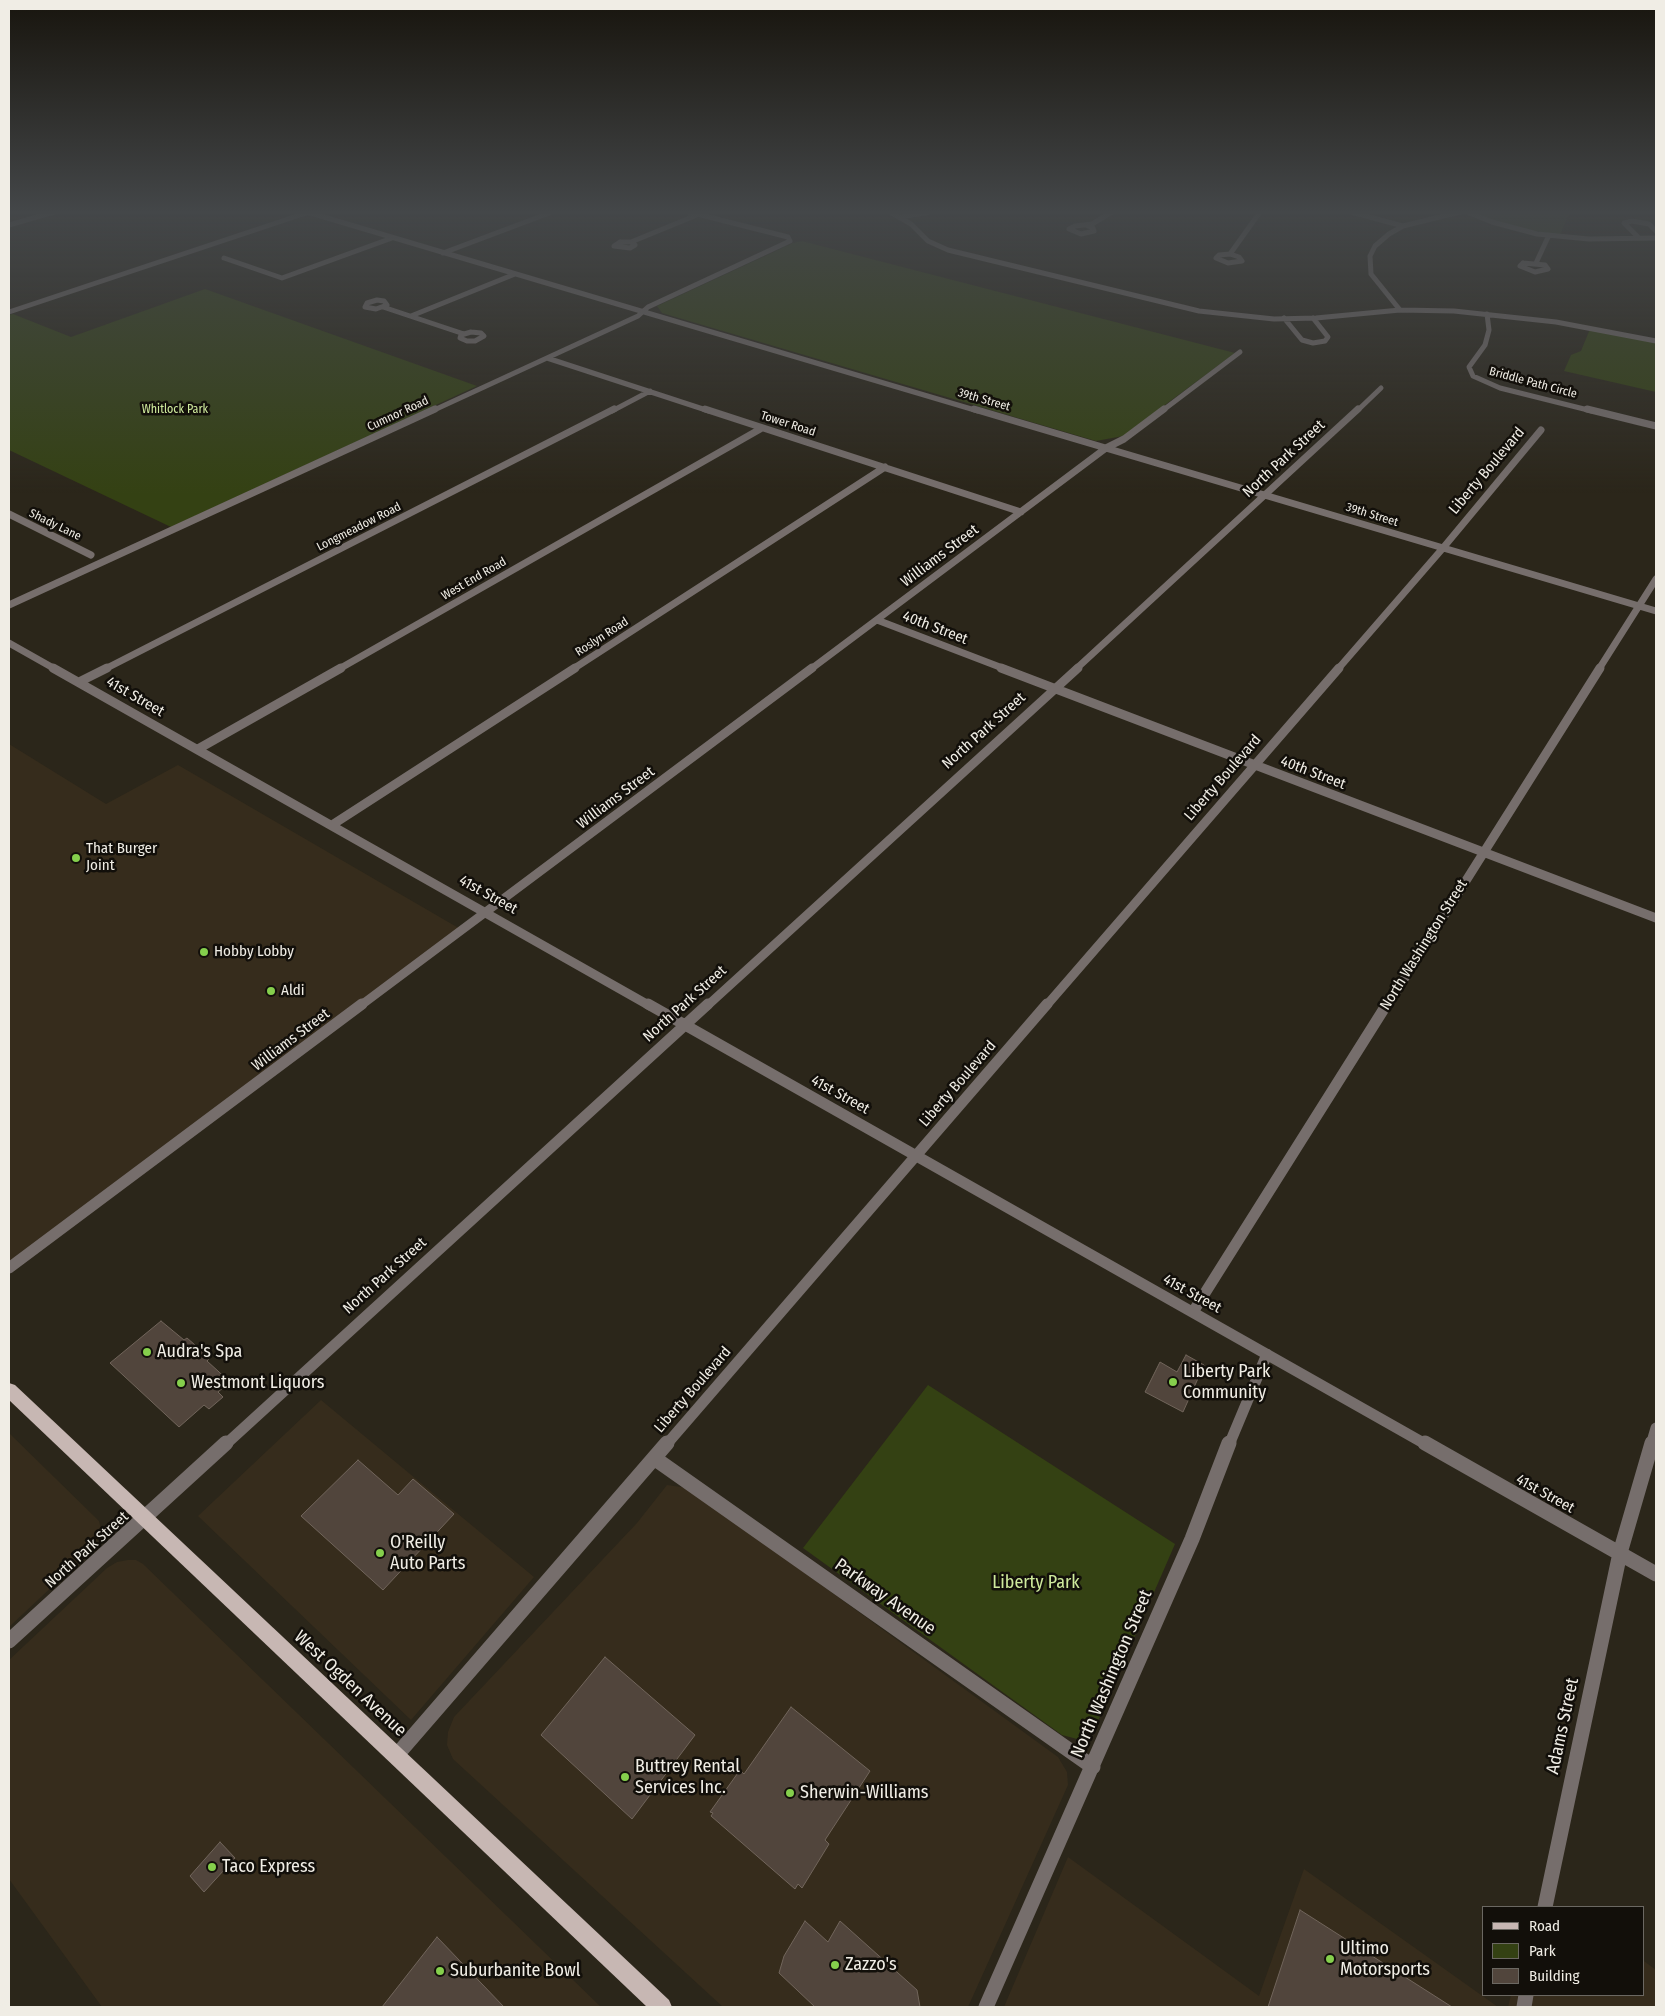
<!DOCTYPE html>
<style>
body{margin:0}
#map{position:relative;width:1665px;height:2016px;overflow:hidden;background:#2b261a;font-family:"Fira Sans Condensed",sans-serif}
canvas{display:block}
.frame{position:absolute;inset:0;border:10px solid #f0ede5;pointer-events:none}
.legend{position:absolute;left:1482px;top:1906px;width:162px;height:90px;box-sizing:border-box;background:#120f0a;border:1px solid #6b6862;margin:0;padding:6px 9px;list-style:none;font-size:15px;color:#f0ede5}
.legend li{display:flex;align-items:center;gap:10px;height:25px}
.legend b{width:25px;border:1px solid #6b6862}
</style>
<div id="map">
<canvas width="1665" height="2016"></canvas>
<div class="frame"></div>
<ul class="legend">
<li><b style="height:6px;background:#c7b7b3"></b>Road</li>
<li><b style="height:14px;background:#344113"></b>Park</li>
<li><b style="height:14px;background:#51453c"></b>Building</li>
</ul>
</div>
<script>
const ctx = document.querySelector('canvas').getContext('2d');
ctx.lineJoin = 'round';
function fill(path, color) { ctx.fillStyle = color; ctx.fill(path, 'evenodd'); }
const shape = rows => new Path2D(rows.map(r => 'M' + r).join(''));
function stroke(path, color, width, dash) { ctx.strokeStyle = color; ctx.lineWidth = width; ctx.lineCap = dash ? 'butt' : 'round'; ctx.setLineDash(dash || []); ctx.stroke(path); }
function write(font, color, halo, rows, align = 'center') {
  ctx.font = font + ' "Fira Sans Condensed",sans-serif'; ctx.lineWidth = 5; ctx.setLineDash([]); ctx.textBaseline = 'middle'; ctx.strokeStyle = halo; ctx.fillStyle = color; for (const [text, x, y, turn = 0] of rows) {
    ctx.save(); ctx.translate(x, y); ctx.rotate((+turn || 0) * Math.PI / 180); ctx.textAlign = isNaN(turn) ? turn : align; if (halo) ctx.strokeText(text, 0, 0); ctx.fillText(text, 0, 0); ctx.restore();
  }
}
const commercial = shape([
 [9,744,106,804,178,765,462,930,9,1268],
 [321,1400,534,1577,411,1720,198,1516],
 [9,1433,99,1521,101,1529,97,1540,88,1553,9,1627],
 [667,1485,688,1488,1058,1757,1067,1772,1068,1785,968,2007,723,2007,453,1759,447,1745,448,1732,454,1717,637,1523],
 [128,1560,136,1560,143,1564,601,2007,102,2007,9,1879,9,1660,107,1568,117,1562],
 [1068,1857,1259,1996,1304,1869,1498,2007,1004,2007],
 [1644,1961,1656,1970,1656,2007,1508,2007,1511,1995,1644,1995]
]);
const green = shape([
 [1472,212,1570,212,1560,235,1534,231,1492,220],
 [802,241,1235,353,1123,436,1096,441,662,313,657,306,793,243],
 [205,289,477,386,171,527,9,450,9,315,13,314,71,337],
 [1590,329,1656,343,1656,392,1564,371,1571,355,1581,351],
 [928,1385,1175,1544,1095,1728,1088,1736,1077,1739,1062,1735,803,1548]
]);
const building = shape([
 [161,1321,184,1340,187,1338,210,1358,207,1361,230,1382,218,1392,223,1397,209,1409,204,1405,179,1427,110,1363,161,1321],
 [1186,1355,1204,1365,1183,1412,1145,1392,1160,1362,1177,1372,1186,1355],
 [358,1460,398,1495,413,1479,454,1514,383,1590,301,1516,358,1460],
 [605,1657,695,1735,632,1819,541,1735,605,1657],
 [791,1707,870,1771,825,1840,829,1844,802,1888,798,1884,795,1889,711,1816,713,1813,710,1812,740,1770,744,1774,791,1707],
 [220,1842,235,1858,204,1892,190,1876,220,1842],
 [1300,1910,1452,2007,1268,2007,1300,1910],
 [805,1921,828,1942,840,1921,917,1990,920,2007,815,2007,779,1973,784,1956,805,1921],
 [437,1937,504,2007,382,2007,437,1937]
]);
const minorFar4 = shape([
 [307,212,978,411],
 [890,212,911,224,928,241,948,250,1199,311,1274,319,1316,318,1400,310,1454,311,1556,322,1656,341],
 [1351,212,1403,226],
 [1467,212,1492,222,1537,234,1589,239,1656,238],
 [901,217,930,212],
 [9,225,54,212],
 [1088,226,1093,228,1094,231,1081,234,1069,229,1075,226,1092,224,1112,212],
 [1638,237,1624,223,1632,221,1649,224,1656,231],
 [620,242,631,242,635,245,630,248,614,246,620,242],
 [631,242,697,215],
 [443,253,552,212],
 [1230,254,1239,257,1242,261,1228,263,1216,258,1219,255,1230,254],
 [1230,254,1260,212],
 [224,258,282,278,392,238],
 [1523,263,1545,265,1548,269,1535,272,1520,266,1523,263],
 [1536,263,1549,235],
 [377,300,384,301,387,305,376,309,365,307,367,303,377,300],
 [383,307,464,334],
 [1400,310,1371,274,1370,256,1375,246,1389,234,1403,226,1460,212],
 [1487,314,1489,330,1485,345,1469,367,1473,376,1500,388,1592,411],
 [411,316,515,274],
 [1284,318,1302,340,1313,343,1325,341,1328,337,1313,318],
 [471,332,481,333,484,336,475,341,467,341,460,338,461,335,471,332],
 [547,358,709,411],
 [432,411,638,316,648,307,790,241,788,237,689,212],
 [612,411,650,391],
 [1162,411,1240,352],
 [1357,411,1381,388]
]);
const minorFar3 = shape([
 [705,409,1021,512],
 [974,409,1656,611],
 [1587,409,1656,426],
 [9,514,91,555],
 [9,605,435,409],
 [877,620,1005,669],
 [9,643,55,669],
 [105,669,614,409],
 [339,669,762,428],
 [573,669,885,467],
 [811,669,1106,448,1124,439,1164,409],
 [1076,669,1358,409],
 [1338,669,1443,548,1541,430],
 [1599,669,1656,579]
]);
const minorFar2 = shape([
 [53,668,650,1006],
 [1001,668,1656,918],
 [79,682,107,668],
 [198,749,341,668],
 [332,825,575,668],
 [360,1006,812,668],
 [707,1006,1078,668],
 [1046,1006,1339,668],
 [1387,1006,1600,668]
]);
const minorFar1 = shape([
 [648,1004,1427,1445],
 [9,1268,362,1004],
 [1193,1312,1387,1004],
 [225,1445,708,1004],
 [666,1445,1047,1004],
 [1229,1445,1267,1354],
 [1651,1445,1656,1428]
]);
const minor = shape([
 [1425,1443,1656,1574],
 [654,1458,1093,1767],
 [9,1641,226,1443],
 [396,1756,667,1443],
 [1545,1907,1620,1553,1652,1443],
 [986,2007,1192,1539,1229,1443],
 [1524,2007,1526,1995]
]);
const tertiary = shape([
 [9,312,309,212]
]);
const primary = shape([
 [9,1383,15,1385,669,2000,672,2007,647,2007,9,1400,9,1383]
]);
const markers = [
 [76,858,5,"#85cf4c"],
 [204,952,5,"#85cf4c"],
 [271,991,5,"#85cf4c"],
 [147,1352,5,"#85cf4c"],
 [1173,1382,5,"#85cf4c"],
 [181,1383,5,"#85cf4c"],
 [380,1553,5,"#85cf4c"],
 [625,1777,5,"#85cf4c"],
 [790,1793,5,"#85cf4c"],
 [212,1867,5,"#85cf4c"],
 [1330,1959,5,"#85cf4c"],
 [835,1965,5,"#85cf4c"],
 [440,1971,5,"#85cf4c"]
];
const farStreetnames = [
 ["Briddle Path Circle",1533,383,15],
 ["39th Street",984,400,16],
 ["Cumnor Road",398,414,-25],
 ["Tower Road",788,424,18],
 ["39th Street",1372,515,17],
 ["Shady Lane",55,525,26],
 ["Longmeadow Road",359,527,-27],
 ["West End Road",474,579,-30],
 ["Roslyn Road",602,637,-33]
];
const farParknames = [
 ["Whitlock Park",175,410]
];
const streetNames = [
 ["North Park Street",1284,459,-43],
 ["Liberty Boulevard",1487,471,-50],
 ["Williams Street",940,556,-37],
 ["40th Street",935,628,21],
 ["41st Street",135,697,30],
 ["North Park Street",984,731,-42],
 ["40th Street",1313,773,21],
 ["Liberty Boulevard",1223,778,-49],
 ["Williams Street",616,798,-37],
 ["41st Street",488,895,29],
 ["North Washington Street",1424,945,-58],
 ["North Park Street",685,1004,-42],
 ["Williams Street",291,1040,-37],
 ["Liberty Boulevard",958,1084,-49],
 ["41st Street",840,1095,29],
 ["North Park Street",385,1276,-42],
 ["41st Street",1192,1294,29],
 ["Liberty Boulevard",693,1390,-49],
 ["41st Street",1545,1494,29],
 ["North Park Street",87,1550,-42]
];
const poiNames = [
 ["That Burger",86,849],
 ["Joint",86,866],
 ["Hobby Lobby",214,952],
 ["Aldi",281,991]
];
const nearPoinames = [
 ["Audra's Spa",157,1352],
 ["Liberty Park",1183,1372],
 ["Community",1183,1393],
 ["Westmont Liquors",191,1383],
 ["O'Reilly",390,1543],
 ["Auto Parts",390,1564],
 ["Buttrey Rental",635,1767],
 ["Services Inc.",635,1788],
 ["Sherwin-Williams",800,1793],
 ["Taco Express",222,1867],
 ["Ultimo",1340,1949],
 ["Motorsports",1340,1970],
 ["Zazzo's",845,1965],
 ["Suburbanite Bowl",450,1971]
];
const nearParknames = [
 ["Liberty Park",1036,1583]
];
const nearStreetnames = [
 ["Parkway Avenue",885,1597,35],
 ["North Washington Street",1112,1674,-67],
 ["West Ogden Avenue",350,1684,43],
 ["Adams Street",1563,1726,-78]
];
fill(commercial, '#362c1c');
fill(green, '#344113');
fill(building, '#51453c');
stroke(building, '#71655b', 1);
stroke(minorFar4, '#766e6c', 5);
stroke(minorFar3, '#766e6c', 7);
stroke(minorFar2, '#766e6c', 9);
stroke(minorFar1, '#766e6c', 11);
stroke(minor, '#766e6c', 15);
stroke(tertiary, '#766e6c', 5);
fill(primary, '#c7b7b3');
const sky = ctx.createLinearGradient(0, 0, 0, 494);
sky.addColorStop(0, '#18150e');
sky.addColorStop(0.43, '#444749');
sky.addColorStop(1, '#44474900');
ctx.fillStyle = sky;
ctx.fillRect(0, 0, 1665, 494);
for (const [x, y, r, color] of markers) { const dot = new Path2D(); dot.arc(x, y, r, 0, 2 * Math.PI); ctx.fillStyle = color; ctx.fill(dot); stroke(dot, '#120f0a', 2); }
write('12px', '#f0ede5', '#120f0a', farStreetnames);
write('12px', '#cfea9d', '#120f0a', farParknames);
write('15px', '#f0ede5', '#120f0a', streetNames);
write('15px', '#f0ede5', '#120f0a', poiNames, 'left');
write('18px', '#f0ede5', '#120f0a', nearPoinames, 'left');
write('18px', '#cfea9d', '#120f0a', nearParknames);
write('18px', '#f0ede5', '#120f0a', nearStreetnames);
</script>
